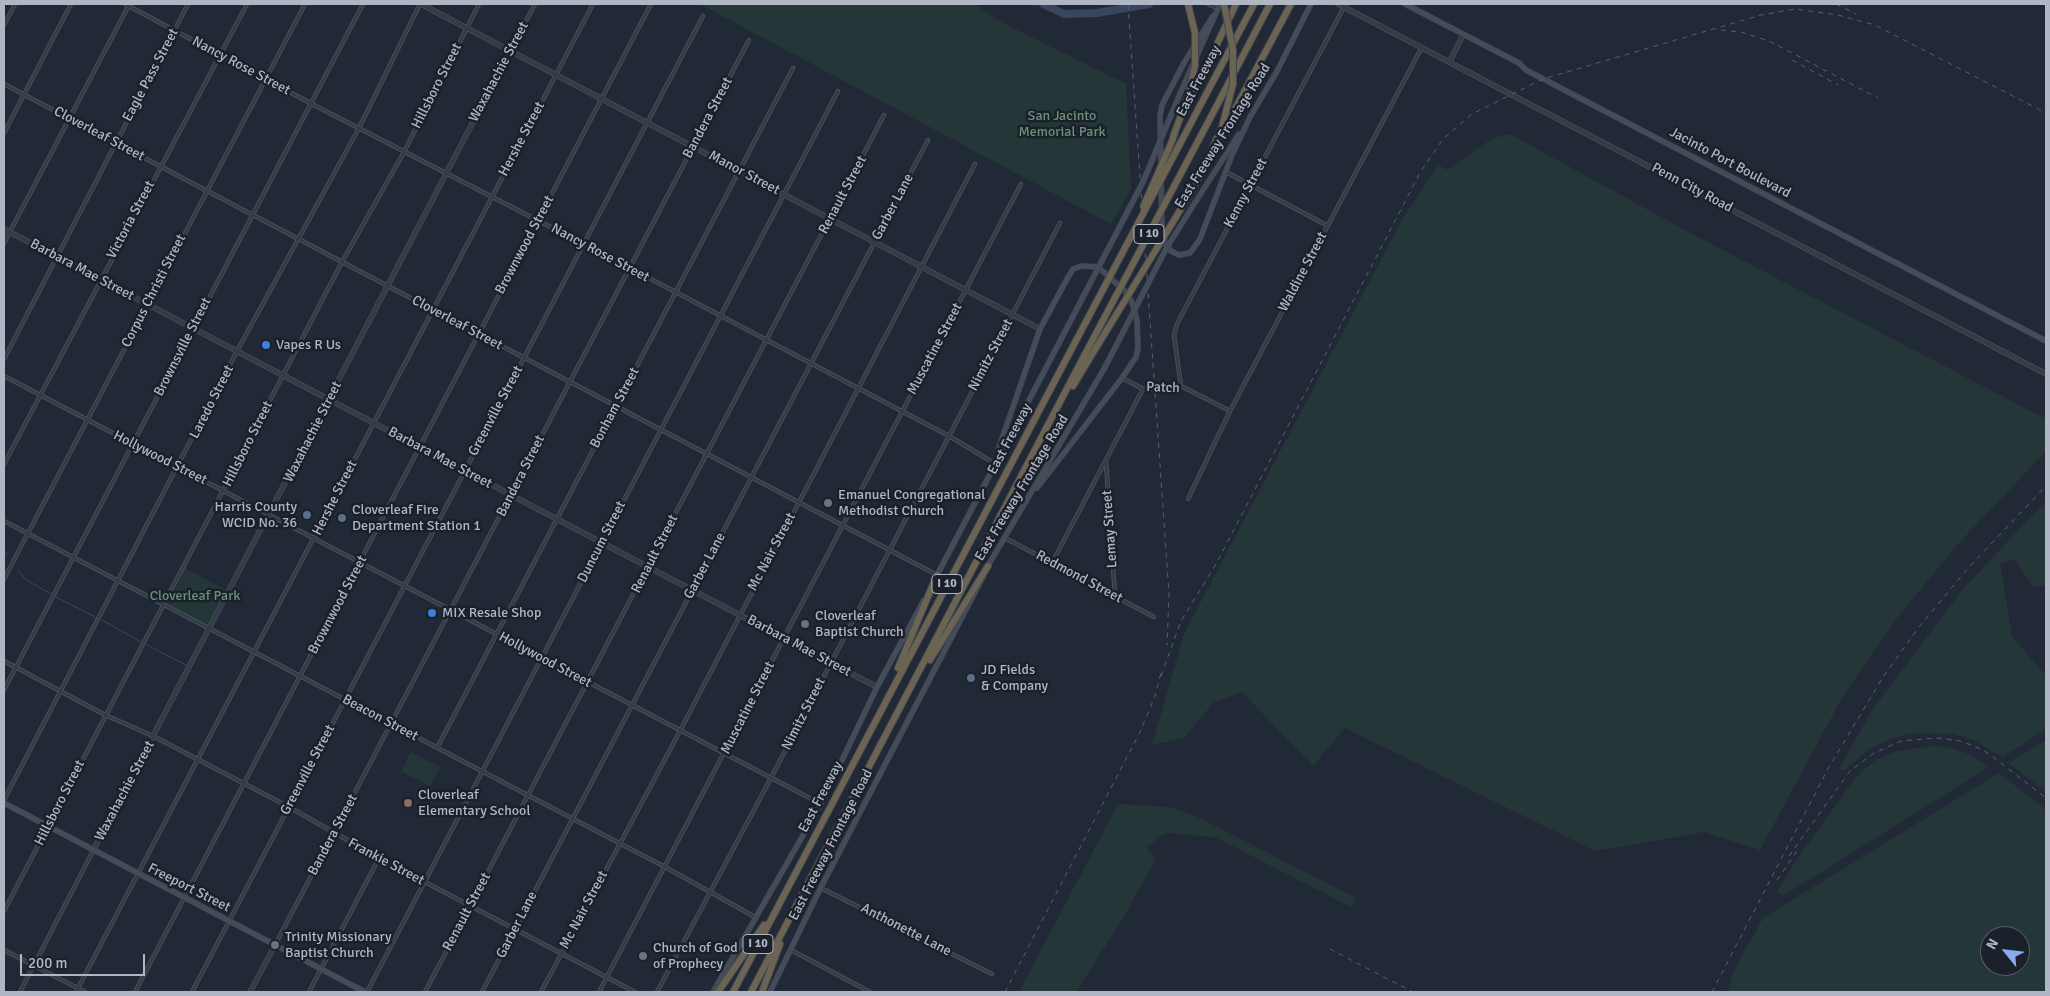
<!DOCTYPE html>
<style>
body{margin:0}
#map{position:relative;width:2050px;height:996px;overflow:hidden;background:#222936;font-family:Signika,sans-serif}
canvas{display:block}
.frame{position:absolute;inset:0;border:5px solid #b0b6c3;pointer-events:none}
.north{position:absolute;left:1980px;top:926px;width:50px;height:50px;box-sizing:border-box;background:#1b212b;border:1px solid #575d68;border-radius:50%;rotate:299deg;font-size:14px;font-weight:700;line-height:20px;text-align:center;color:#b0b6c3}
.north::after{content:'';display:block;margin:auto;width:18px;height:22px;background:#8baaee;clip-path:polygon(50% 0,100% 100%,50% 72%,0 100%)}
.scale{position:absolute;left:20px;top:954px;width:125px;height:22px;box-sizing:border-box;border:2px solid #b0b6c3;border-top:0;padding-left:6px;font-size:15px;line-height:18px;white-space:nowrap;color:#b0b6c3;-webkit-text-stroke:4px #1b212b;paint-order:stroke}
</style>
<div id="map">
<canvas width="2050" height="996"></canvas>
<div class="frame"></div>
<div class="north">N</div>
<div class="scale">200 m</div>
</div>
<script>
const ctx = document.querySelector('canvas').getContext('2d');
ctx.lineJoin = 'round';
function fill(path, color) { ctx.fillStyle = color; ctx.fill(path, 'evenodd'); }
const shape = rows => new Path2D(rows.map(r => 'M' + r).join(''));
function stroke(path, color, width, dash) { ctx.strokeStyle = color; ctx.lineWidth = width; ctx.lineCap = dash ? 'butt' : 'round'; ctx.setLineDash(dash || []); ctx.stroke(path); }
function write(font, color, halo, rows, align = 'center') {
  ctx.font = font + ' Signika,sans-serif'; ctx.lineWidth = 5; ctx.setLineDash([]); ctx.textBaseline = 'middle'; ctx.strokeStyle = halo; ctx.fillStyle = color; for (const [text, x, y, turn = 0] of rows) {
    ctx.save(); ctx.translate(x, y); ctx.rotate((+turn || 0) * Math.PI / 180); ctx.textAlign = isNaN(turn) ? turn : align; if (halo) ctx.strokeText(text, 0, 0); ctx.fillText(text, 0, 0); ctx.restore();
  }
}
const green = shape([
 [700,4,974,4,1003,23,1126,84,1131,189,1111,224],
 [1510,134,1690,233,2046,419,2046,451,1958,544,1897,618,1843,696,1760,850,1704,832,1595,851,1345,728,1313,766,1242,692,1214,702,1184,738,1152,745,1184,634,1402,220,1438,165,1448,170,1493,138],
 [2044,503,2046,503,2046,585,2033,587,2015,559,2000,563,2012,636,2046,676,2046,729,2003,757,1973,740,1953,734,1913,733,1890,739,1869,749,1844,771,1839,769,1872,710,1964,588],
 [185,568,227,591,208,626,168,606],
 [2046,740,2046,792,2009,763],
 [1933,746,1947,747,1969,754,1989,767,1783,896,1777,892,1795,862,1854,780,1865,769,1880,758,1898,751],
 [411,752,440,767,430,786,401,771],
 [1999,773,2046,810,2046,992,1728,992,1732,974,1763,918],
 [1990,936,2020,936,2020,966,1990,966],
 [1118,804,1169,807,1198,817,1356,898,1351,907,1215,837,1166,833,1146,847,1156,859,1120,923,1076,992,1019,992]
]);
const stream = shape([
 [4,550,7,554],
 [18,570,26,580,51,594],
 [56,597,95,617],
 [102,620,141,642],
 [147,645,188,666]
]);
const river = shape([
 [1043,4,1064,14,1097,13,1149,4]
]);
const minor = shape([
 [125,4,312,104,630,268,949,436,994,463],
 [1208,4,1217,8],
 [4,25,15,4],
 [510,51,535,4],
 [4,84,937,575],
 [4,133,71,4],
 [1226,172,1328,226],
 [4,243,129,5],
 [4,359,188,4],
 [4,376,821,804],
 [1122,378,1143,389,1159,390,1181,386,1230,411],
 [1181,386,1174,335,1177,324,1344,7],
 [1106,462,1115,596],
 [4,464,247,4],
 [1188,499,1230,411,1422,47],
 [4,521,665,867,755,917],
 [1005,538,1154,617],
 [1052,563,1143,389],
 [4,579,305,4],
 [4,661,105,715,153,736,289,807,379,858,635,992],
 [4,690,363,4],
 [437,748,793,68],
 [4,800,237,351,359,128,420,4],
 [821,888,992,974],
 [4,911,342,262,404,152,479,4],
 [275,945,749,40],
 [4,950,85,992],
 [791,950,870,992],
 [20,992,93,851],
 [76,992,593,4],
 [135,992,651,4],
 [192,992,703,16],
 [309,992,379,858],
 [367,992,838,91],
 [425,992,884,115],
 [482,992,928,140],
 [541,992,680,731,975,164],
 [599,992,1021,184],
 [657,992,771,778,1060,223]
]);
const tertiary = shape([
 [421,4,1040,329],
 [1338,4,2046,374],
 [1450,61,1463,35],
 [4,229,877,687],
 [93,851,510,51],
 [250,992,275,945]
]);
const secondary = shape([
 [1405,4,1519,63,1526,70,2046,341],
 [1182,89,1220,4],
 [1250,117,1276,73,1311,4],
 [1161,165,1160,116,1162,105,1185,61,1213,16],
 [1161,181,1162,230,1166,245,1171,251,1179,255,1190,253,1200,239,1232,155,1251,115],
 [1196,201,1239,134],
 [998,450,1040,329,1067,279,1073,269,1081,266,1098,267,1127,293,1132,302,1137,320,1138,349,1136,357,1122,378,1037,488],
 [986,569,1104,369],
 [936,577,1058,345],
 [4,803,365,992],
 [713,992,821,804,877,687,924,600],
 [770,992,821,887,983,577]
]);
const motorway = shape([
 [1201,104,1254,4],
 [1214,111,1270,4],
 [1184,114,1236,4],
 [1220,137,1291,4],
 [1163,162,1175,134],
 [1190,194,1203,171],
 [1073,386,1088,361],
 [930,660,988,566],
 [898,668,937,575],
 [718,992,764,925],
 [733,992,1070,352],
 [751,992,1083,358],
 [762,992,780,944]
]);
const rail = shape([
 [1128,4,1169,594,1167,645],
 [1836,4,1856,14],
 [1721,30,1741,32,1769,41,1878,98],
 [1792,60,1838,85],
 [1161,676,1181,621,1216,564,1421,171,1443,139,1472,114,1543,79,1761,15,1795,9,1838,15,1875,25,2046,113],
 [1789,856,1850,771,1874,753,1901,741,1938,738,1960,741,1974,746,1988,753,2046,798],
 [1777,880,1797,851],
 [1330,949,1413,992],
 [1005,992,1140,732,1155,696,1162,669],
 [1712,992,1829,767,1883,677,1919,627,1969,567,2046,486]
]);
const secondaryBridge = shape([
 [1058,345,1143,182,1182,89],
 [1104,369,1166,249,1196,201]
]);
const motorwayBridge = shape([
 [1173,137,1189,94,1195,65,1195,33,1188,4],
 [1201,174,1222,127,1233,84,1233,50,1224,4],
 [1143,207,1163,162],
 [1070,352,1201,104],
 [1083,358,1214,111],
 [1088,361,1190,194]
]);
const markers = [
 [266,345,5,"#3f7fe0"],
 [828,503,5,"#6b7280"],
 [307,515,5,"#5c6f8a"],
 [342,518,5,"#5c6f8a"],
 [432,613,5,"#3f7fe0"],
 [805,624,5,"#6b7280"],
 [971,678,5,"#5c6f8a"],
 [408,803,5,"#8d6e63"],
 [275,945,5,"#6b7280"],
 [643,956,5,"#6b7280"]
];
const shields = [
 [1149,234,30],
 [947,584,30],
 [758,944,30]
];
const shieldNames = [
 ["I 10",1149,234],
 ["I 10",947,584],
 ["I 10",758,944]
];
const streetNames = [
 ["Nancy Rose Street",241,66,28],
 ["Waxahachie Street",499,72,-62],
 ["Eagle Pass Street",151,75,-62],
 ["East Freeway",1199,81,-62],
 ["Hillsboro Street",437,86,-63],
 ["Bandera Street",708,118,-62],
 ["Cloverleaf Street",99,134,28],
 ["East Freeway Frontage Road",1223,136,-58],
 ["Hershe Street",522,139,-62],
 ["Jacinto Port Boulevard",1730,163,28],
 ["Manor Street",744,173,28],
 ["Penn City Road",1692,188,28],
 ["Kenny Street",1246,193,-62],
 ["Renault Street",843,195,-62],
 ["Garber Lane",893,207,-62],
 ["Victoria Street",131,220,-62],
 ["Brownwood Street",525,245,-62],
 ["Nancy Rose Street",600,253,28],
 ["Barbara Mae Street",82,270,28],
 ["Waldine Street",1303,272,-62],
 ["Corpus Christi Street",154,291,-63],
 ["Cloverleaf Street",457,323,28],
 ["Brownsville Street",183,347,-63],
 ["Muscatine Street",935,349,-62],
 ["Nimitz Street",991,355,-62],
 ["Patch",1163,388,2],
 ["Laredo Street",212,402,-63],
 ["Bonham Street",615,408,-62],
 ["Greenville Street",496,411,-62],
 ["Waxahachie Street",313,432,-63],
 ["East Freeway",1010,439,-62],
 ["Hillsboro Street",248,444,-63],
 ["Hollywood Street",160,458,27],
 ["Barbara Mae Street",440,458,28],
 ["Bandera Street",521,476,-63],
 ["East Freeway Frontage Road",1022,488,-59],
 ["Hershe Street",335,498,-63],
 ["Lemay Street",1110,529,-94],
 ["Duncum Street",602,542,-63],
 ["Mc Nair Street",772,552,-62],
 ["Renault Street",655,554,-63],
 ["Garber Lane",705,566,-62],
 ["Redmond Street",1079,577,28],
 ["Brownwood Street",338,605,-62],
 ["Barbara Mae Street",799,646,28],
 ["Hollywood Street",545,660,28],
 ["Muscatine Street",748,708,-63],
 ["Nimitz Street",804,714,-63],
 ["Beacon Street",380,718,28],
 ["Greenville Street",308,770,-62],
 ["Waxahachie Street",125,791,-62],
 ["East Freeway",821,797,-62],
 ["Hillsboro Street",60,803,-63],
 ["Bandera Street",333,835,-62],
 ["East Freeway Frontage Road",831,845,-63],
 ["Frankie Street",386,862,28],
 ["Freeport Street",189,888,27],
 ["Mc Nair Street",584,910,-62],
 ["Renault Street",467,912,-62],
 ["Garber Lane",517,925,-63],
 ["Anthonette Lane",906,930,27]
];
const parkNames = [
 ["San Jacinto",1062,116],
 ["Memorial Park",1062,132],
 ["Cloverleaf Park",195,596]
];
const poiNames = [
 ["Vapes R Us",276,345],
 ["Emanuel Congregational",838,495],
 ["Methodist Church",838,511],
 ["Harris County",297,507,"right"],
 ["WCID No. 36",297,523,"right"],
 ["Cloverleaf Fire",352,510],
 ["Department Station 1",352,526],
 ["MIX Resale Shop",442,613],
 ["Cloverleaf",815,616],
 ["Baptist Church",815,632],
 ["JD Fields",981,670],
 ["& Company",981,686],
 ["Cloverleaf",418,795],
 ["Elementary School",418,811],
 ["Trinity Missionary",285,937],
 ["Baptist Church",285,953],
 ["Church of God",653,948],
 ["of Prophecy",653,964]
];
fill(green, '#253638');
stroke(stream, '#39465e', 1);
stroke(river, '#39465e', 8);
stroke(minor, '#505661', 4.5);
stroke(tertiary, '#505661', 5.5);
stroke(secondary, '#3f4550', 6);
stroke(motorway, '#404651', 8);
stroke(minor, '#363c47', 3);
stroke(tertiary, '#363c47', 4.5);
stroke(secondary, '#444b59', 5);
stroke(motorway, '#6c6453', 6);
stroke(rail, '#585f6e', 1, [5, 5]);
stroke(secondaryBridge, '#3f4550', 6, []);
stroke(motorwayBridge, '#404651', 8, []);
stroke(secondaryBridge, '#444b59', 5);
stroke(motorwayBridge, '#6c6453', 6);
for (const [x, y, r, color] of markers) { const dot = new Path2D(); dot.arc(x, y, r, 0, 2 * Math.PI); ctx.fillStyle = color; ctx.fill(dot); stroke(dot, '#1b212b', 2); }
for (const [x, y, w] of shields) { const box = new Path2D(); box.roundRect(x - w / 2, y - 9.5, w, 19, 4); ctx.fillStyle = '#1b212b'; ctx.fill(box); stroke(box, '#b0b6c3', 1); }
write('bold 12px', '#b0b6c3', null, shieldNames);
write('14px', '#b0b6c3', '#1b212b', streetNames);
write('14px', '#6a9276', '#1b212b', parkNames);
write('14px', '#b0b6c3', '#1b212b', poiNames, 'left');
</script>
